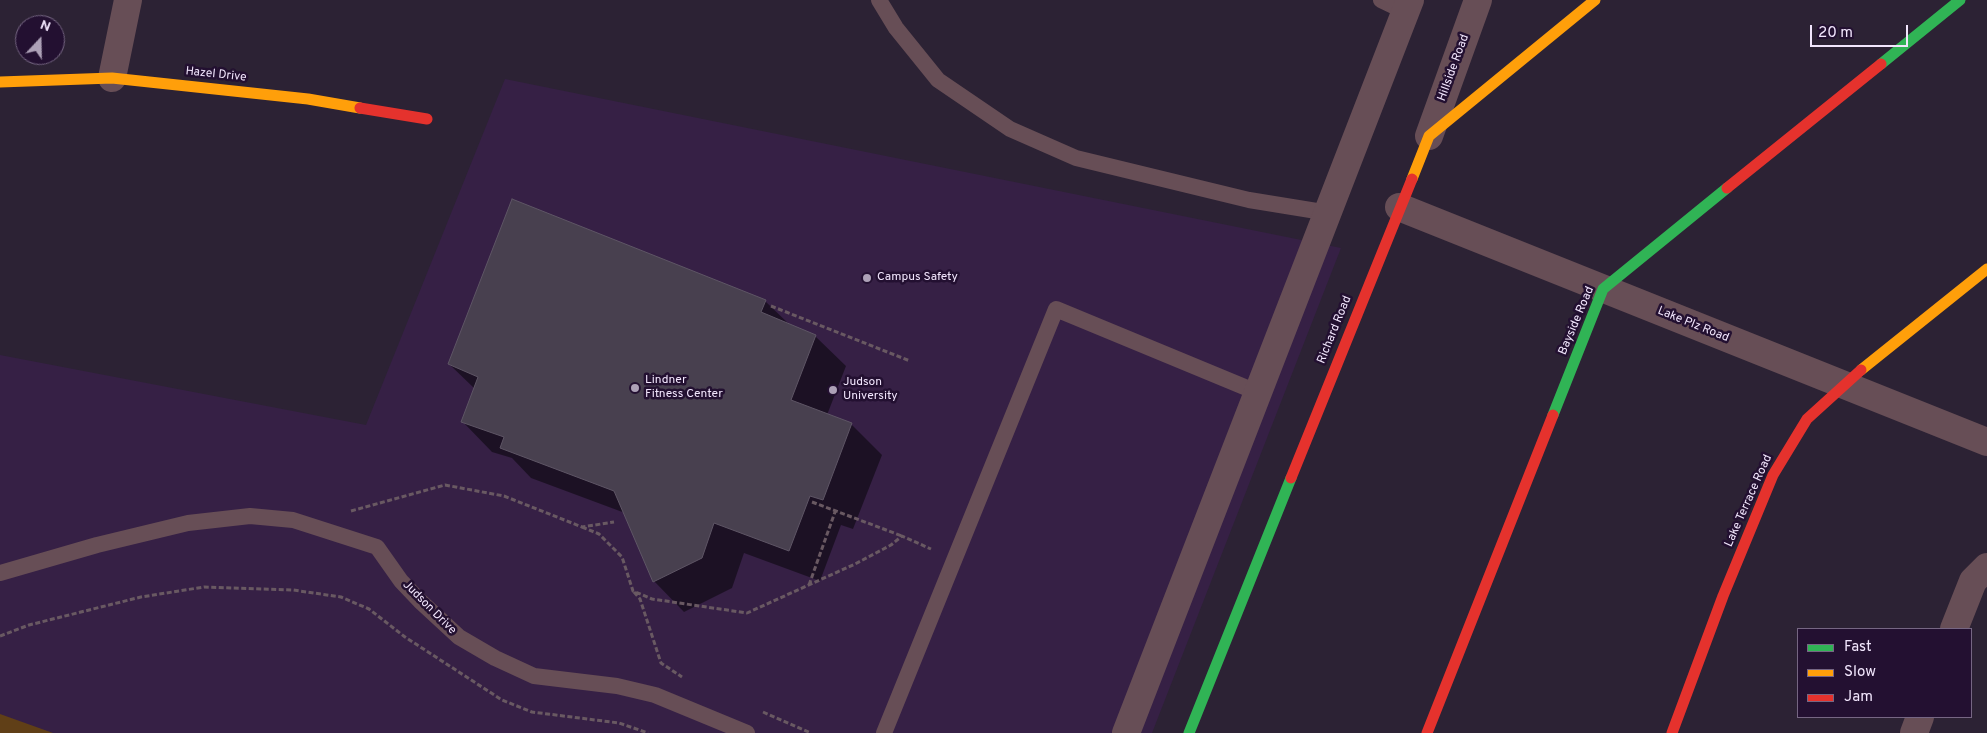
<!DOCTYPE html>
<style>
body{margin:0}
#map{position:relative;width:1987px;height:733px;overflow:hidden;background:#2c2234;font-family:Overpass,sans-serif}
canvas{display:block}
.legend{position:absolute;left:1797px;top:628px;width:175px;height:90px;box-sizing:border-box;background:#231031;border:1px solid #766683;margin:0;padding:6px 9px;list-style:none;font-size:15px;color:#f2e6fd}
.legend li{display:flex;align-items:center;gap:10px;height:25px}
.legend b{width:25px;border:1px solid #766683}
.north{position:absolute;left:15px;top:15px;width:50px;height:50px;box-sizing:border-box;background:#231031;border:1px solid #766683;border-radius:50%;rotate:21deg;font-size:14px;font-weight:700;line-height:20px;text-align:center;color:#f2e6fd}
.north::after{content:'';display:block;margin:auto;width:18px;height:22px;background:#ada1b7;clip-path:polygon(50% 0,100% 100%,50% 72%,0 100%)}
.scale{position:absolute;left:1810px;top:25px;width:98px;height:22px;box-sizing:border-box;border:2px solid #f2e6fd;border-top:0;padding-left:6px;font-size:15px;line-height:18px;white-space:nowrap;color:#f2e6fd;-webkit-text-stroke:4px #231031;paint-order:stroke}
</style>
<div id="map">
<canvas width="1987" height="733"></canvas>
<ul class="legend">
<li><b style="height:6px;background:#30b455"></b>Fast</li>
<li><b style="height:6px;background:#ff9f0a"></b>Slow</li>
<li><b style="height:6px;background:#e5322d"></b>Jam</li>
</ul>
<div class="north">N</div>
<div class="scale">20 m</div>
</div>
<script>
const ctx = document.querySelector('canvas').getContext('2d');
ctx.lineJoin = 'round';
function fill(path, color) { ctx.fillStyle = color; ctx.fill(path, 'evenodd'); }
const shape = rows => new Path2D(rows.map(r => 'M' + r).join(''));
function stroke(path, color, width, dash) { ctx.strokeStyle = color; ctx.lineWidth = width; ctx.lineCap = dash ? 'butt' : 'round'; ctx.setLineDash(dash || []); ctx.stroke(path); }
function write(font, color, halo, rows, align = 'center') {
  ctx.font = font + ' Overpass,sans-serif'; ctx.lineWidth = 5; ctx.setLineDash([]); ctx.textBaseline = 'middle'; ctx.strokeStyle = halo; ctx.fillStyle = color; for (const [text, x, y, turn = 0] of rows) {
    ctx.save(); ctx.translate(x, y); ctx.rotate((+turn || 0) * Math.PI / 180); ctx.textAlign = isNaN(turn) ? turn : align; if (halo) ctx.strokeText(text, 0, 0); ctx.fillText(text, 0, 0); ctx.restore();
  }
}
const built = shape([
 [505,79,1341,248,1152,733,0,733,0,355,366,425]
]);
const green = shape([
 [0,714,53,733,0,733]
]);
const shadow = shape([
 [765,301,791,326,815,336,846,366,827,415,851,424,882,455,853,529,841,525,820,581,744,553,732,588,684,612,654,581,625,513,531,478,512,458,492,452,462,421,475,389,449,364]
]);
const building = shape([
 [512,199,766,300,761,312,816,335,791,400,852,423,823,500,810,496,789,551,714,523,702,558,653,582,614,491,500,448,504,437,461,422,478,377,448,364,512,199]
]);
const path = shape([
 [771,306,910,361],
 [812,502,902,536],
 [351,511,445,485,504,496,582,527,614,522],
 [582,527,599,534,622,557,633,591,652,599,747,613,855,564,891,545,902,536,931,549],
 [809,585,835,512],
 [634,592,640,599,661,663,682,677],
 [0,636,29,625,141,597,204,587,293,590,341,597,369,609,405,637,502,700,532,712,619,723,648,733],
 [763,712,811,733]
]);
const lane = shape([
 [879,0,896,28,938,80,1010,129,1076,158,1249,200,1329,213],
 [1381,0,1406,12],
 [0,573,97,545,188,523,250,516,293,520,377,547,401,581,420,601,459,637,495,658,534,676,617,686,655,695,747,733],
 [884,733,1056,309,1259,393]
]);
const street = shape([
 [112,78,128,0],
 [1429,136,1478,0],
 [1399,207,1987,442],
 [1954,629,1973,581,1987,567],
 [1126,733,1410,0],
 [1914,733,1920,717]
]);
const fast = shape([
 [1881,64,1960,0],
 [1553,415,1603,289,1727,188],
 [1189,733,1291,478]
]);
const slow = shape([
 [0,82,112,78,308,99,360,108],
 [1412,179,1429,136,1595,0],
 [1861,370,1987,269]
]);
const jam = shape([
 [360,108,427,119],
 [1727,188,1881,64],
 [1291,478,1412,179],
 [1427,733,1553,415],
 [1672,733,1723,596,1773,475,1807,419,1861,370]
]);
const markers = [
 [867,278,5,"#ada1b7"],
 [635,388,5,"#ada1b7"],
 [833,390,5,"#ada1b7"]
];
const streetNames = [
 ["Hillside Road",1454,68,-70],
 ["Hazel Drive",216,75,6],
 ["Bayside Road",1577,321,-67],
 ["Lake Plz Road",1693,325,22],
 ["Richard Road",1335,330,-68],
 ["Lake Terrace Road",1749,501,-66],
 ["Judson Drive",429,608,45]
];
const poiNames = [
 ["Campus Safety",877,278],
 ["Lindner",645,381],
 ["Fitness Center",645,395],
 ["Judson",843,383],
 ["University",843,397]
];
fill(built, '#362045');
fill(green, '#603f17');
fill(shadow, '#0007');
fill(building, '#48404f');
stroke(building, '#5e5565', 1);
stroke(path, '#695962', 3, [5, 2.5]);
stroke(lane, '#674e56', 16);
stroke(street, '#674e56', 28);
stroke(fast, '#30b455', 11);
stroke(slow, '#ff9f0a', 11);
stroke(jam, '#e5322d', 11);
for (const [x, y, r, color] of markers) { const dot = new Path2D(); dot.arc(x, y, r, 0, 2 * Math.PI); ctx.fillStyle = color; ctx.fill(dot); stroke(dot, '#231031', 2); }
write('12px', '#f2e6fd', '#231031', streetNames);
write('12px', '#f2e6fd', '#231031', poiNames, 'left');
</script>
